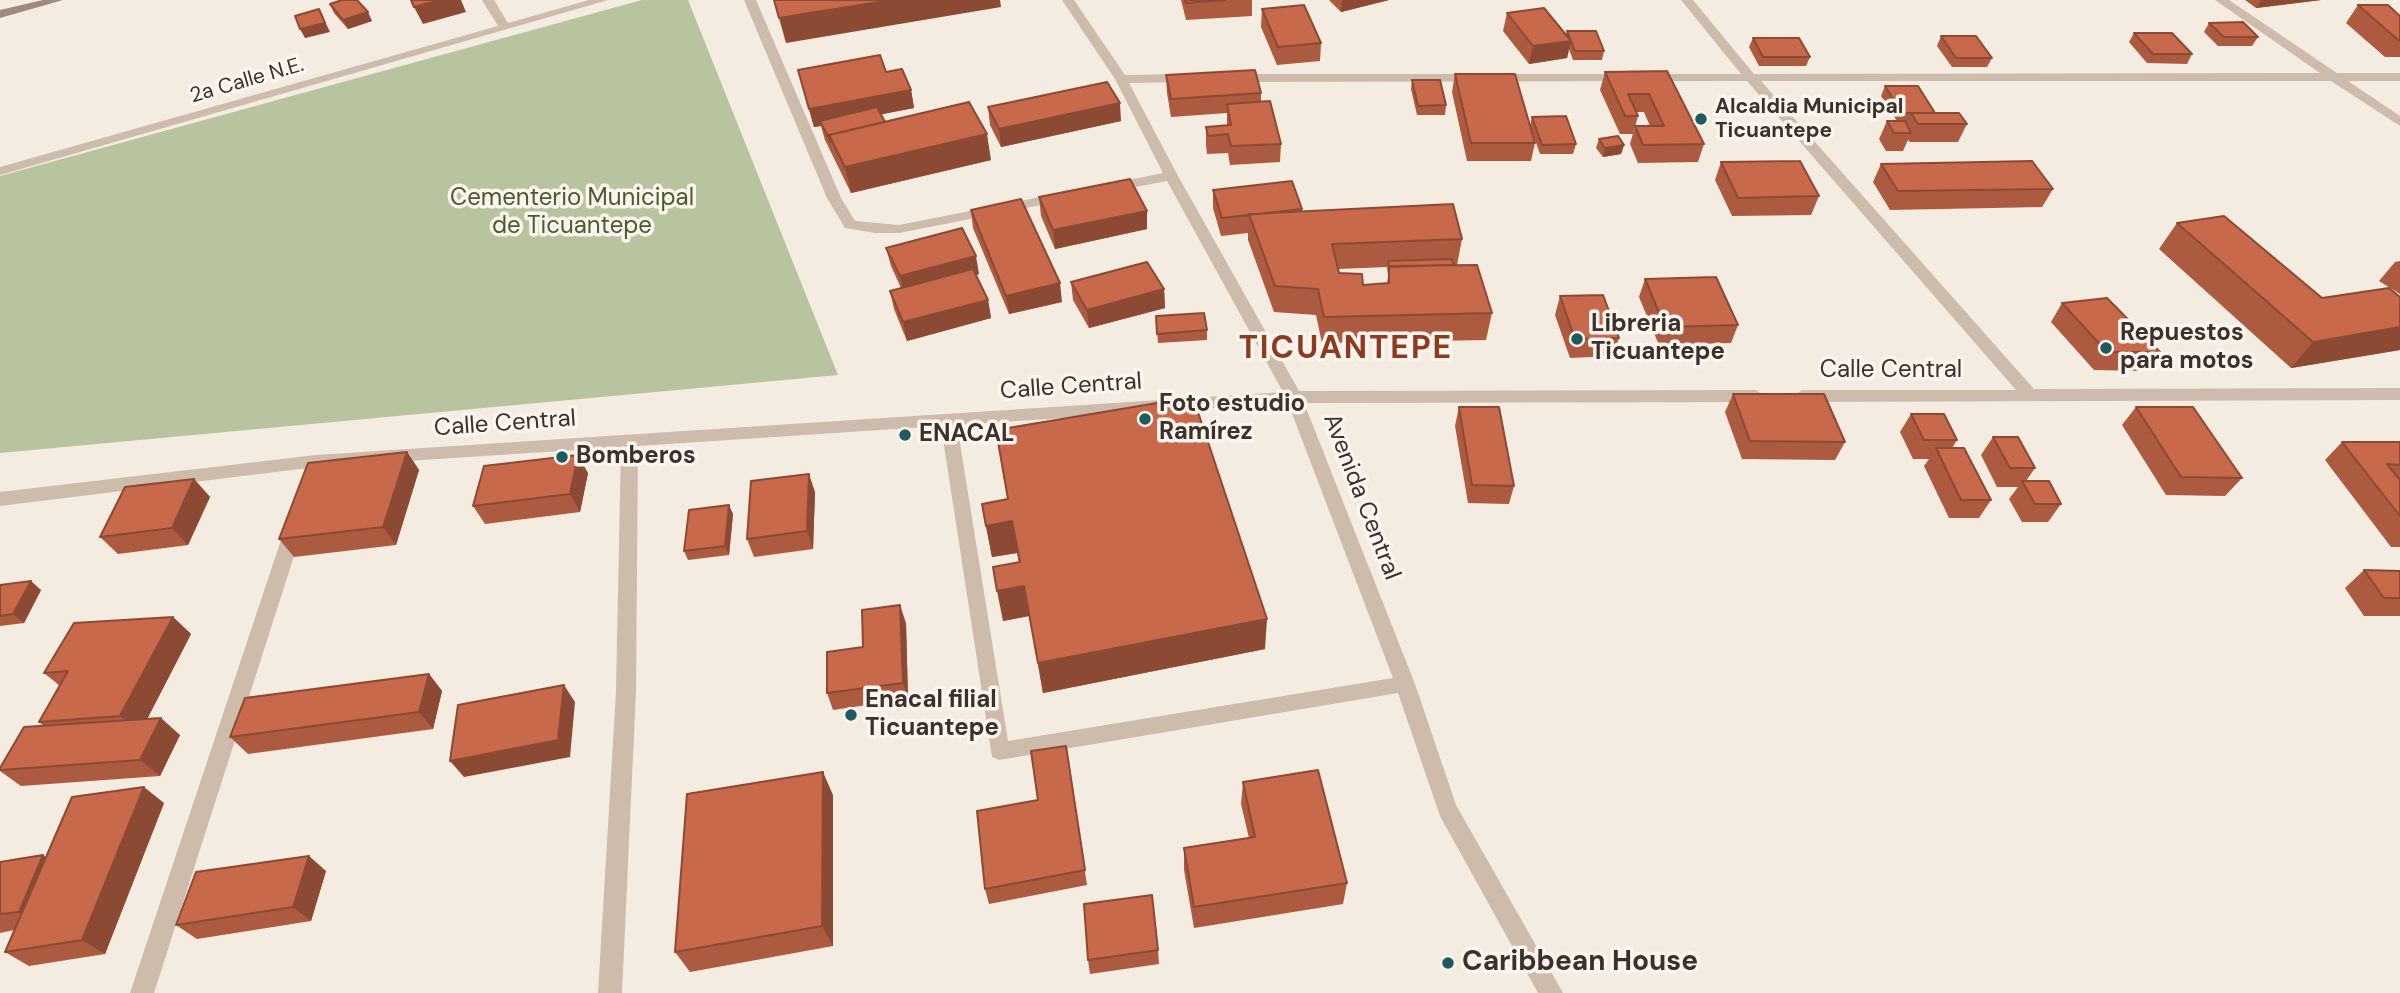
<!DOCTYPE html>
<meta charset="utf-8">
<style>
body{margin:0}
canvas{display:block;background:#f4ebe1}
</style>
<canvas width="2400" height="993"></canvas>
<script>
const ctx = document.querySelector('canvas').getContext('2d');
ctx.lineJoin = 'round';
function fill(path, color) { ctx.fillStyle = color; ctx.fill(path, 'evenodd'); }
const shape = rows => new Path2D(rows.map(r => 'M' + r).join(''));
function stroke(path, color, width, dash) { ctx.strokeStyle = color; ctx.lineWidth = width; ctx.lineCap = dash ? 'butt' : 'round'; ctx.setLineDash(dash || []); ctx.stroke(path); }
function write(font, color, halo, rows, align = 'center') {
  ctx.font = font + ' "DM Sans",sans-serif'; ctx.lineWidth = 7; ctx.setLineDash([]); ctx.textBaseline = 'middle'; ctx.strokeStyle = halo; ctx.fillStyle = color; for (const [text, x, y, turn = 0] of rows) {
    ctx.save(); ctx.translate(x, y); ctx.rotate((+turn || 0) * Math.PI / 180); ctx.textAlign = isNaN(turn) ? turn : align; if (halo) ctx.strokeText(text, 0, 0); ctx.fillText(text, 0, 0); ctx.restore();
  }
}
const green = shape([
 [642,0,688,0,838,375,0,453,0,176]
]);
const street = shape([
 [482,0,494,0,508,23,589,0,608,0,0,175,0,167,498,26,482,0],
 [744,0,756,0,841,198,855,221,899,225,1061,193,1068,197,1061,201,899,233,875,233,845,228,827,198,744,0],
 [1062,0,1074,0,1125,75,1188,74,1194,78,1188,82,1129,83,1178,176,1299,391,1756,390,1764,396,1756,402,1304,403,1415,684,1456,805,1563,993,1538,993,1440,816,1398,693,999,760,992,757,941,426,638,446,636,691,622,993,598,993,616,691,621,447,316,467,0,506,0,492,316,455,1283,392,1167,181,1109,192,1102,188,1109,184,1163,173,1115,79,1062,0],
 [1288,403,1393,678,1008,741,957,425,1288,403],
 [1681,0,1693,0,1754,74,2320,73,2215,0,2229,0,2337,73,2400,73,2400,81,2348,81,2400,116,2400,126,2331,81,1761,81,2034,389,2400,388,2400,400,1802,402,1794,396,1802,390,2016,390,1747,81,1233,82,1227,78,1233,74,1741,74,1681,0],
 [294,521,300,523,303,528,154,993,130,993,285,528,288,523,294,521]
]);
const secondary = shape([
 [43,0,63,0,0,18,0,10,43,0]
]);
const wall = shape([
 [1181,0,1252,0,1252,16,1186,20],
 [1329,0,1389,0,1341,12],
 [2245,0,2321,0,2256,8],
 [330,4,372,21,348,29,334,13],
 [2358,5,2400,16,2400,57,2385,57,2346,23],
 [1262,9,1321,43,1320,61,1277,65,1261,27],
 [1507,13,1566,35,1567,31,1604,51,1602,60,1573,60,1569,49,1567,58,1529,64,1503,31],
 [2209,23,2258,37,2252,46,2218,46,2204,32],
 [2134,33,2192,54,2187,64,2147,63,2129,42],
 [1941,36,1992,58,1987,67,1952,67,1937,46],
 [1753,38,1810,57,1806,66,1759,66,1749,47],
 [798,70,886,72,911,90,914,108,881,114,885,122,991,160,851,193,825,140,821,126,814,127],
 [1667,71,1704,144,1698,162,1638,163,1630,144,1635,126,1650,126,1644,112,1636,112,1638,116,1633,134,1620,134,1600,90,1605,72],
 [1455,74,1535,143,1531,161,1467,161,1452,92],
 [1166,75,1261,93,1261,102,1281,144,1280,162,1230,165,1228,153,1207,154,1206,145,1206,127,1227,126,1227,113,1171,117,1167,93],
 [1412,80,1446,105,1445,115,1417,115,1411,89],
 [1885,86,1935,113,1967,124,1958,142,1910,142,1908,140,1903,151,1886,151,1879,139,1887,121,1897,121,1881,96],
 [988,107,1121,121,1001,147,990,125],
 [1532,117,1576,144,1573,154,1540,154,1530,126],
 [1599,139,1624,145,1621,154,1603,157,1596,148],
 [1721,162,1819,196,1811,215,1732,216,1715,180],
 [1881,164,2053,189,2042,207,1890,210,1873,182],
 [1213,190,1302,209,1302,212,1462,239,1457,265,1454,265,1492,313,1486,340,1322,343,1316,315,1274,312,1248,240,1248,233,1221,236,1213,208],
 [1387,267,1388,276,1387,284,1363,285,1339,273,1338,269],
 [1039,197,1147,211,1147,229,1055,249,1041,216],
 [971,210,1062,302,1009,314,973,228],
 [2177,223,2322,298,2400,297,2400,350,2291,368,2159,249],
 [886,248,979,274,975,275,988,300,991,318,907,341,894,309,890,291,901,288,891,266],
 [2400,261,2400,294,2379,281,2395,262],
 [1645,279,1738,325,1731,343,1659,345,1639,297],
 [1071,282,1164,289,1165,308,1089,328,1073,300],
 [1560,296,1619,338,1613,356,1570,358,1555,315],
 [2062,303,2160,352,2147,371,2094,370,2051,322],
 [1156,316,1207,330,1207,340,1158,343],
 [1733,394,1845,442,1835,460,1742,459,1725,412],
 [1459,407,1514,486,1509,504,1468,503,1455,426],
 [2136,407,2242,478,2225,496,2166,495,2122,425],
 [1911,414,1957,440,1952,448,1991,500,1979,518,1949,518,1924,466,1929,459,1913,459,1900,432],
 [1993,437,2035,468,2026,481,2061,504,2048,522,2022,522,2009,499,2018,487,1997,487,1981,455],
 [2342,442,2400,442,2400,547,2391,547,2325,460],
 [407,452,419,470,396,545,294,557,279,539],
 [588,473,580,512,485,524,473,506],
 [194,479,210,497,188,545,118,554,100,537],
 [815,492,813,549,754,557,747,539],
 [733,514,729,555,688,560,684,551],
 [986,526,1265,649,1043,693,1029,616,1003,621,1019,563,1017,553,992,557],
 [2364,570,2400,571,2400,616,2364,616,2345,588],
 [0,585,41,590,24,623,0,626],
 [173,617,191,634,147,719,180,735,160,776,21,786,0,771,0,768,44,726,39,722,60,686,44,673],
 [906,623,908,699,833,710,827,693],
 [429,674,442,691,433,729,248,754,230,737],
 [1066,746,1087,885,989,904,985,889,1038,800],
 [1243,782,1347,883,1343,904,1194,928,1184,870,1184,848,1249,838,1241,804],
 [833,795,833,946,690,972,675,952],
 [164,803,105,954,29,966,5,952,14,930,0,933,0,862,46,857],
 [326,871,311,921,197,939,176,925],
 [1158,950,1159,964,1090,974,1088,960]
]);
const shadedWall = shape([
 [440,0,461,0,466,12,423,24,414,7],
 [891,0,1000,0,1001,7,786,43,779,18],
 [1342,0,1389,0,1341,12],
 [2261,0,2321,0,2256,8],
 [319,9,330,32,305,38,300,29],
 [368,12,372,21,348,29,343,20],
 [1571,41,1567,58,1529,64,1533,46],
 [911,90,914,108,822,126,820,121,821,126,814,127,809,109],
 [1120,103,1121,121,1001,147,999,129],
 [987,134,991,160,851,193,845,167],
 [1624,145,1621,154,1603,157,1605,148],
 [1147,211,1147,229,1055,249,1053,230],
 [976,256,979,274,904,294,900,276],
 [1060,283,1062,302,1009,314,1006,296],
 [1164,289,1165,308,1089,328,1087,310],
 [988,300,991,318,907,341,903,322],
 [2400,327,2400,350,2291,368,2313,342],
 [407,452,419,470,396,545,383,527],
 [578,455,588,473,580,512,570,494],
 [809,474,815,492,813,549,807,531],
 [194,479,210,497,188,545,172,528],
 [729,505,733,514,729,555,725,546],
 [1012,521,1017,553,992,557,986,526],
 [31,581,41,590,24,623,13,614],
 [1024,586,1029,616,1003,621,997,591],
 [900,605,906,623,908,699,903,683],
 [173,617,191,634,140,733,120,716],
 [1267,619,1265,649,1043,693,1038,663],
 [429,674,442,691,433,729,419,712],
 [564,685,575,702,570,757,464,777,450,761],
 [161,718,180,735,160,776,140,760],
 [823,772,833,795,833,946,822,926],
 [144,787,164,803,105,954,82,940],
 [43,855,66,871,43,926,19,912],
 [309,856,326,871,311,921,293,907]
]);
const building = shape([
 [342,0,357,0,368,12,343,20,330,4,342,0],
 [411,0,440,0,414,7,411,0],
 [774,0,891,0,779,18,774,0],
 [1185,0,1225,0,1186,3,1185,0],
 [1304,5,1321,43,1278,47,1262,9,1304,5],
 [2358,5,2388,5,2400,16,2400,40,2398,40,2358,5],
 [1544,8,1571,41,1533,46,1507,13,1544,8],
 [319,9,325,23,300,29,295,16,319,9],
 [2243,22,2258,37,2224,37,2209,23,2243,22],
 [1567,31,1596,31,1604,51,1575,51,1567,31],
 [2134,33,2172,33,2192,54,2153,54,2134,33],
 [1941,36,1976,36,1992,58,1956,58,1941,36],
 [1753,38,1799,38,1810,57,1763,57,1753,38],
 [880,55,886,72,902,69,911,90,809,109,798,70,880,55],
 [1255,70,1261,93,1171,99,1166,75,1255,70],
 [1667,71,1704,144,1643,145,1635,126,1664,126,1649,94,1628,94,1638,116,1625,116,1605,72,1667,71],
 [1455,74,1515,74,1535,143,1471,143,1455,74],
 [1412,80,1440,80,1446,105,1418,106,1412,80],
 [1107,82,1120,103,999,129,988,107,1107,82],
 [1885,86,1918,86,1935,113,1902,113,1885,86],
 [1270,101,1281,144,1231,146,1228,134,1208,136,1206,127,1231,125,1227,104,1270,101],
 [969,102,987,134,845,167,829,135,969,102],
 [877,107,885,122,829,135,831,142,820,121,877,107],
 [1911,113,1959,113,1967,124,1918,124,1911,113],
 [1566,116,1576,144,1542,145,1532,117,1566,116],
 [1887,121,1905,121,1911,133,1894,133,1887,121],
 [1618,136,1624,145,1605,148,1599,139,1618,136],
 [1800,161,1819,196,1738,198,1721,162,1800,161],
 [2032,161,2053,189,1898,191,1881,164,2032,161],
 [1130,179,1147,211,1053,230,1039,197,1130,179],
 [1292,181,1302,209,1222,218,1213,190,1292,181],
 [1021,199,1060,283,1006,296,971,210,1021,199],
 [1453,204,1462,239,1332,244,1339,273,1362,274,1363,285,1389,283,1389,266,1477,265,1492,313,1324,317,1318,289,1275,286,1249,214,1453,204],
 [2224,216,2322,298,2389,288,2400,297,2400,327,2313,342,2177,223,2224,216],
 [962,228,976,256,900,276,886,248,962,228],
 [1452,259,1454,265,1389,267,1388,261,1452,259],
 [1147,262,1164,289,1087,310,1071,282,1147,262],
 [973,269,988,300,903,322,890,291,973,269],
 [1716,277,1738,325,1665,327,1645,279,1716,277],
 [1603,295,1619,338,1575,339,1560,296,1603,295],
 [2107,298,2160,352,2107,352,2062,303,2107,298],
 [1204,313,1207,330,1157,334,1156,316,1204,313],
 [1733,394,1824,394,1845,442,1750,441,1733,394],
 [1193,397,1267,619,1038,663,1024,586,997,591,993,567,1020,562,1012,521,986,526,982,504,1008,499,996,430,1193,397],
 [1459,407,1499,407,1514,486,1472,485,1459,407],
 [2136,407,2193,407,2242,478,2181,477,2136,407],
 [1911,414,1944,414,1957,440,1924,440,1911,414],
 [1993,437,2018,437,2035,468,2010,468,1993,437],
 [2342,442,2400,442,2400,465,2387,464,2400,480,2400,516,2342,442],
 [1936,448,1964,448,1991,500,1961,500,1936,448],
 [407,452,383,527,279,539,308,463,407,452],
 [578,455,570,494,473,506,484,466,578,455],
 [809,474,807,531,747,539,751,481,809,474],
 [194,479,172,528,100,537,125,487,194,479],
 [2022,481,2049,481,2061,504,2035,504,2022,481],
 [729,505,725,546,684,551,689,510,729,505],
 [2364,570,2400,571,2400,598,2384,598,2364,570],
 [31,581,13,614,0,616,0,585,31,581],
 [900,605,903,683,827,693,827,652,863,647,862,610,900,605],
 [173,617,120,716,39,722,68,671,44,673,74,623,173,617],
 [429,674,419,712,230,737,245,698,429,674],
 [564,685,558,740,450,761,458,705,564,685],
 [161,718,140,760,0,770,0,768,24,727,161,718],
 [1066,746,1085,870,985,889,977,811,1038,800,1031,751,1066,746],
 [1318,770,1347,883,1194,907,1184,848,1255,837,1243,782,1318,770],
 [823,772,822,926,675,952,687,794,823,772],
 [144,787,82,940,5,952,72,797,144,787],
 [43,855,19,912,0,914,0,862,43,855],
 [309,856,293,907,176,925,196,872,309,856],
 [1152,895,1158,950,1088,960,1084,904,1152,895]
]);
const markers = [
 [1701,119,7,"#1f5a5e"],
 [1577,339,7,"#1f5a5e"],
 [2106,348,7,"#1f5a5e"],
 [1145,419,7,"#1f5a5e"],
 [905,435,7,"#1f5a5e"],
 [562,457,7,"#1f5a5e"],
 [851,715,7,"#1f5a5e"],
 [1448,963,7,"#1f5a5e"]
];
const farStreetnames = [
 ["2a Calle N.E.",247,81,-16]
];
const farPoinames = [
 ["Alcaldia Municipal",1715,107],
 ["Ticuantepe",1715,131]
];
const parkNames = [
 ["Cementerio Municipal",572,199],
 ["de Ticuantepe",572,227]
];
const poiNames = [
 ["Libreria",1591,325],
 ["Ticuantepe",1591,353],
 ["Repuestos",2120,334],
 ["para motos",2120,362],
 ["Foto estudio",1159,405],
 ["Ramírez",1159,433],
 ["ENACAL",919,435],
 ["Bomberos",576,457],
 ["Enacal filial",865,701],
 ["Ticuantepe",865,729]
];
const streetNames = [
 ["Calle Central",1891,371],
 ["Calle Central",1071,387,-4],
 ["Calle Central",505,424,-4],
 ["Avenida Central",1361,497,69]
];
const nearPoinames = [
 ["Caribbean House",1462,963]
];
const districtNames = [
 ["TICUANTEPE",1346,350]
];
fill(green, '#b8c4a0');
fill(street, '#cdbbac');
fill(secondary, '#a18a7d');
fill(wall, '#ac5a40');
fill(shadedWall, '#8c4a34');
fill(building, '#c8694b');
stroke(building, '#8c4a34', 2);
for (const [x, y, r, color] of markers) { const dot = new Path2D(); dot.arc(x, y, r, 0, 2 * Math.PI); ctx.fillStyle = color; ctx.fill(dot); stroke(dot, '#fbf5ee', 2.5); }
write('21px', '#3b302b', '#fbf5ee', farStreetnames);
write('bold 21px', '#3b302b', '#fbf5ee', farPoinames, 'left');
write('24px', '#4a5a2e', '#fbf5ee', parkNames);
write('bold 24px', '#3b302b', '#fbf5ee', poiNames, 'left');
write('24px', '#3b302b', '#fbf5ee', streetNames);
write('bold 28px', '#3b302b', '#fbf5ee', nearPoinames, 'left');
ctx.letterSpacing = '2px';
write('bold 32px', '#8c3b22', '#fbf5ee', districtNames);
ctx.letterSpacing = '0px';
</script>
